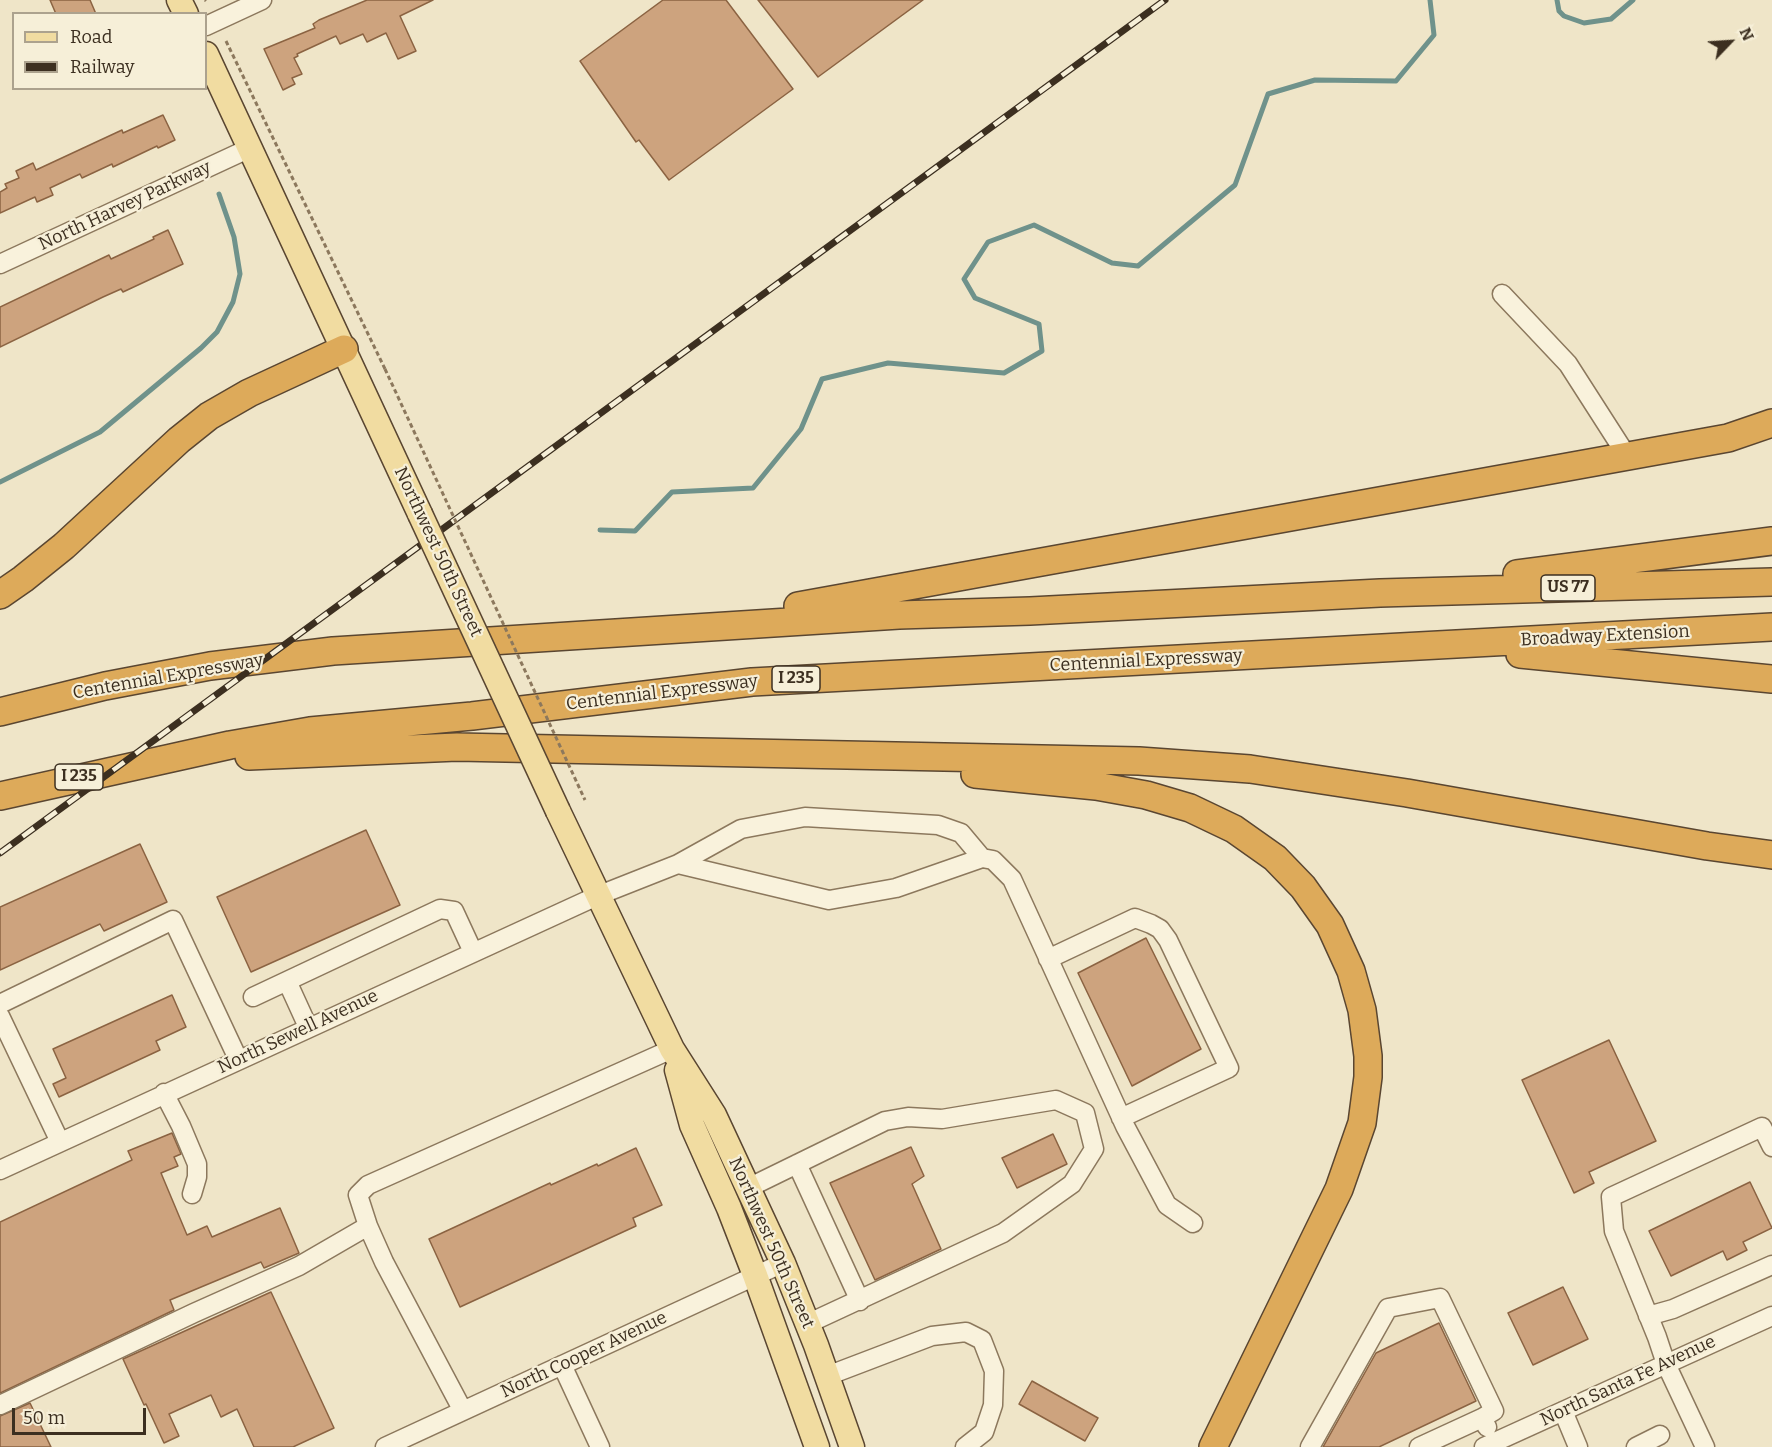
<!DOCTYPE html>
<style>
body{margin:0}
#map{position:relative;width:1772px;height:1447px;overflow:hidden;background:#efe5c8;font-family:Bitter,serif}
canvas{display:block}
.legend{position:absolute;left:12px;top:12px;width:195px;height:78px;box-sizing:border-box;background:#f6efd8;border:2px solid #aca28e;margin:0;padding:8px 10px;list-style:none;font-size:18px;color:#3c2f20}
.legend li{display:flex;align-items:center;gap:12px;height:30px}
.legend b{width:30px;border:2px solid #aca28e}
.north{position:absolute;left:1700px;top:12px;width:60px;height:60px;-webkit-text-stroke:4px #f6efd8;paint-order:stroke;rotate:65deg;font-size:16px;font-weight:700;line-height:24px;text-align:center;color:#3c2f20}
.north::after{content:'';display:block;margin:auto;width:21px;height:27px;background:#3c2f20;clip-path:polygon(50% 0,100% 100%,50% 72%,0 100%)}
.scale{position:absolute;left:12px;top:1408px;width:134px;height:27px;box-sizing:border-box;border:3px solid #3c2f20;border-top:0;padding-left:8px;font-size:18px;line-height:21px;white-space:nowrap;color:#3c2f20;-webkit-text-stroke:4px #f6efd8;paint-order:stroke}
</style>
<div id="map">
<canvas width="1772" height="1447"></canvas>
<ul class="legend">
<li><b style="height:8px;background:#f1dca1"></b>Road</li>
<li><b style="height:8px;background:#3c2f20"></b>Railway</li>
</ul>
<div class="north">N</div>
<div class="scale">50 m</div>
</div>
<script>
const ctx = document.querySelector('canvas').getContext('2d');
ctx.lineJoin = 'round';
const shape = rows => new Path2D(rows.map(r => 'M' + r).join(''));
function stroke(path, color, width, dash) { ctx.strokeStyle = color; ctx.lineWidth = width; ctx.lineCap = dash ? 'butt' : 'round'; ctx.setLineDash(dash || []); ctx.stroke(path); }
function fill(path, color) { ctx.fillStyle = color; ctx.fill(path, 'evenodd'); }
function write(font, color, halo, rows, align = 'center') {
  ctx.font = font + ' Bitter,serif'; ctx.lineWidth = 4.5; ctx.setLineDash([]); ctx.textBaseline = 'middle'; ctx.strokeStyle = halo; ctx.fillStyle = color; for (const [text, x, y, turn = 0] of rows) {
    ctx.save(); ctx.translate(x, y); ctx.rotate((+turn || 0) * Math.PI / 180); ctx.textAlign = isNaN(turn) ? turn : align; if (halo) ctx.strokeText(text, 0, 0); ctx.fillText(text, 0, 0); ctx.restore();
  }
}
const stream = shape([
 [1557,0,1559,11,1564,16,1584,23,1611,19,1633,0],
 [0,482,100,432,201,348,217,332,233,302,240,274,234,237,219,194],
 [600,530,635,531,672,492,753,488,801,429,822,379,888,363,1004,373,1042,351,1039,324,975,298,964,279,988,242,1034,225,1112,263,1138,266,1235,185,1268,94,1315,80,1396,81,1434,35,1430,0]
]);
const building = shape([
 [50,0,90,0,96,14,56,14,50,0],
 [367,0,433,0,400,16,416,51,398,59,386,33,367,42,363,34,340,44,336,36,297,54,298,56,294,58,302,74,292,78,295,84,283,90,264,49,315,28,313,24,319,20,367,0],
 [663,0,726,0,793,89,669,180,639,140,636,142,580,61,663,0],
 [758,0,923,0,818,77,758,0],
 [163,115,175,140,158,148,157,146,113,167,112,164,82,178,80,174,50,188,53,195,37,202,35,197,0,213,0,192,7,188,5,184,19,178,16,171,33,163,36,170,122,130,123,133,163,115],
 [168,230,183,264,123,292,121,289,103,297,0,347,0,307,109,255,111,259,154,239,153,237,168,230],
 [366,830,400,905,251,972,217,897,366,830],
 [140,844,167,902,104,931,100,924,0,970,0,907,140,844],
 [1146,938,1201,1049,1132,1086,1078,973,1146,938],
 [172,995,186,1027,156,1041,160,1050,59,1097,53,1084,66,1078,53,1049,172,995],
 [1609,1040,1656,1141,1589,1172,1594,1183,1574,1193,1522,1080,1609,1040],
 [172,1133,181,1154,174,1157,178,1166,161,1173,187,1235,207,1226,212,1237,280,1208,299,1253,264,1268,261,1262,170,1300,174,1310,0,1393,0,1222,132,1160,128,1151,172,1133],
 [1053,1134,1067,1164,1017,1188,1002,1158,1053,1134],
 [911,1147,924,1176,912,1184,941,1249,875,1280,830,1183,911,1147],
 [636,1148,662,1205,633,1218,636,1226,460,1307,429,1239,550,1183,551,1185,597,1164,598,1166,636,1148],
 [1750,1182,1772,1228,1743,1242,1747,1250,1727,1260,1723,1251,1671,1276,1649,1231,1750,1182],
 [1563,1287,1588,1339,1533,1365,1508,1313,1563,1287],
 [271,1292,334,1428,293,1447,254,1447,237,1409,221,1417,211,1395,169,1414,179,1436,164,1443,146,1404,144,1405,123,1359,271,1292],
 [1439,1323,1476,1401,1379,1447,1323,1447,1376,1353,1439,1323],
 [1032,1381,1098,1418,1085,1441,1019,1404,1032,1381],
 [30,1403,51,1447,0,1447,0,1416,30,1403]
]);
const path = shape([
 [205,0,206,1],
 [226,41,385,369]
]);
const minor = shape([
 [206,26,262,0],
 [0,264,250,148],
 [1502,294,1568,364,1627,456],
 [678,864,741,829,805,817,938,825,961,833,982,858],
 [1048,959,1135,918,1151,924,1160,929,1168,940,1229,1068,1121,1118],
 [287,981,308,1027],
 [253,997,440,909,454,911,473,952],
 [0,1004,173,920,238,1059],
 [0,1016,60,1142],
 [164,1093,181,1126,197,1164,197,1177,192,1194],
 [797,1164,860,1301],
 [0,1170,597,896,678,864,829,900,896,888,982,858,993,860,1012,879,1125,1126,1167,1205,1193,1223],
 [748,1188,885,1121,908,1117,942,1119,1056,1100,1085,1113,1094,1149,1072,1184,1003,1233,807,1324],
 [368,1226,358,1195,368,1185,672,1049],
 [1648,1316,1673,1309,1772,1265],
 [562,1365,600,1447],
 [827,1376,932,1336,966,1332,982,1340,994,1371,993,1405,984,1432,965,1447],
 [0,1405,194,1313,299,1266,368,1226,384,1262,463,1411],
 [1563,1411,1578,1447],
 [385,1447,783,1263],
 [1310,1447,1388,1308,1440,1298,1494,1411,1482,1418],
 [1419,1447,1482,1418,1487,1427],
 [1484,1447,1772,1316],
 [1636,1447,1660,1435],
 [1705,1447,1666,1364,1657,1337,1614,1231,1611,1197,1762,1127,1772,1147]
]);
const major = shape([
 [179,0,186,14],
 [206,54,420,514],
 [558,811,672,1049,714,1115,748,1188,783,1263,816,1345,852,1447],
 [677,1070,692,1125,729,1208,755,1275,817,1447]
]);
const highway = shape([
 [1517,574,1772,541],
 [0,595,23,579,64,546,179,440,209,416,249,393,344,349],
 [798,606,1728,438,1772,423],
 [1520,654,1772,679],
 [0,712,105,686,210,666,333,651,899,615,1030,611,1380,593,1772,582],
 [249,756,457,747,1139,761,1250,769,1407,793,1707,846,1772,855],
 [975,774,1096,786,1146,795,1190,808,1234,829,1275,858,1303,887,1330,925,1351,971,1362,1010,1368,1056,1368,1077,1362,1123,1339,1189,1213,1447],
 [0,796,230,745,310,731,472,716,752,682,1772,627]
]);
const rail = shape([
 [0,853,1165,0]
]);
const pathBridge = shape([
 [385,369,585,800]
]);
const majorBridge = shape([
 [420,514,558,811]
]);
const shields = [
 [1568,588,54],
 [796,679,48],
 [79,777,48]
];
const shieldNames = [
 ["US 77",1568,588],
 ["I 235",796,679],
 ["I 235",79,777]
];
const streetNames = [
 ["North Harvey Parkway",125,206,-25],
 ["Northwest 50th Street",438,552,65],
 ["Broadway Extension",1605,636,-3],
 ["Centennial Expressway",1146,661,-3],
 ["Centennial Expressway",168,677,-10],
 ["Centennial Expressway",662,693,-7],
 ["North Sewell Avenue",298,1032,-25],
 ["Northwest 50th Street",771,1243,66],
 ["North Cooper Avenue",584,1355,-25],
 ["North Santa Fe Avenue",1628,1381,-25]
];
stroke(stream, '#6f928b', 5);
fill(building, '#cda37e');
stroke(building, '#8b6342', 1.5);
stroke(minor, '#8c785d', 21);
stroke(major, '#5a4631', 27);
stroke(highway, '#5a4631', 30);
stroke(path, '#8c785d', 3, [4.5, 3]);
stroke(minor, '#f9f2dc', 18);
stroke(major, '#f1dca1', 24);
stroke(highway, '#ddaa5a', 27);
stroke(rail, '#3c2f20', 7);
stroke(rail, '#f6efd8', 4.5, [14]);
stroke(majorBridge, '#5a4631', 27, []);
stroke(pathBridge, '#8c785d', 3, [4.5, 3]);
stroke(majorBridge, '#f1dca1', 24);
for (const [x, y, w] of shields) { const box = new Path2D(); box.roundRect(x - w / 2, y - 13, w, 26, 4.5); ctx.fillStyle = '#f6efd8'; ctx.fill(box); stroke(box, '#3c2f20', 1.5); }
write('bold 16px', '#3c2f20', null, shieldNames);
write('18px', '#3c2f20', '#f6efd8', streetNames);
</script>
